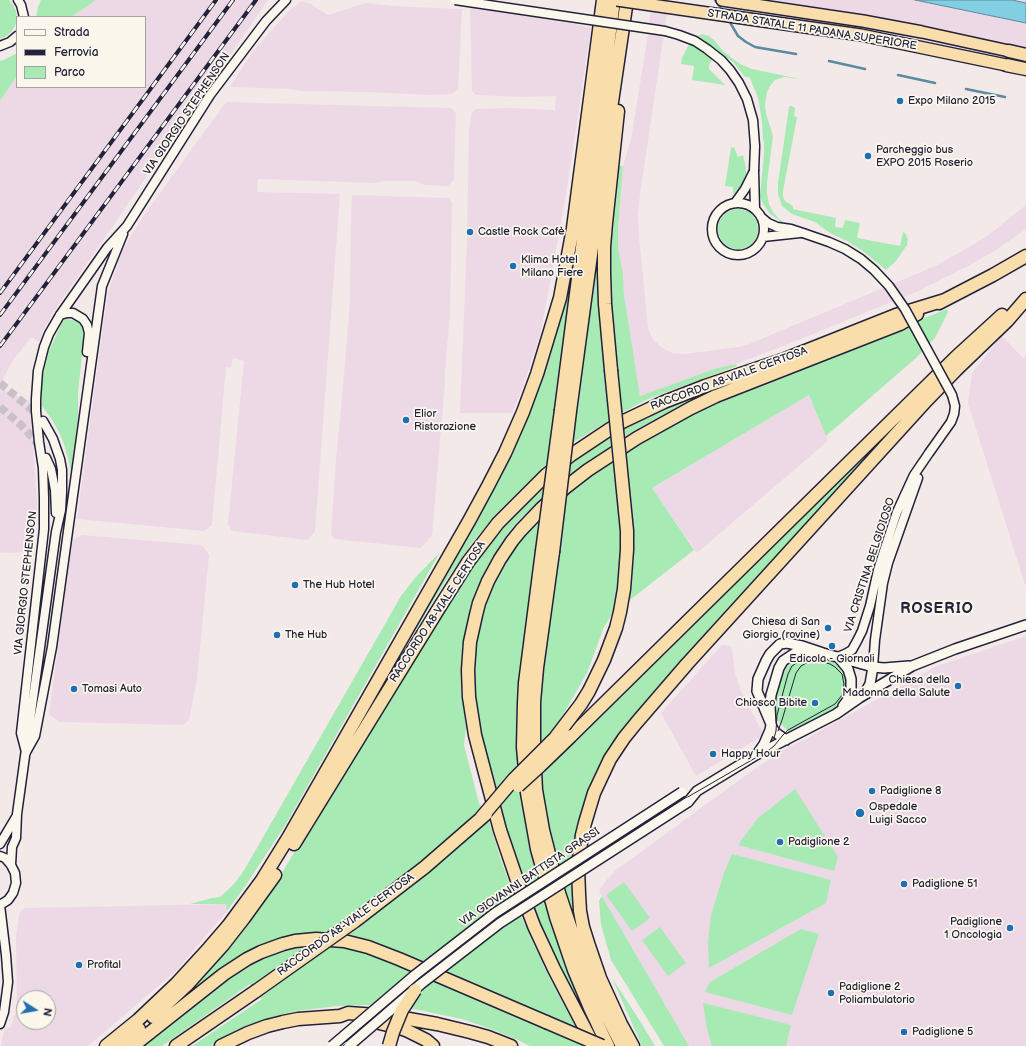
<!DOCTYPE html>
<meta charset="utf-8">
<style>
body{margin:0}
#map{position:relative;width:1026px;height:1046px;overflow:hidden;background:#f4e9e9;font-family:"Balsamiq Sans",sans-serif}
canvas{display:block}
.legend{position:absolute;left:16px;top:16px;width:130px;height:72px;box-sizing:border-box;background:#fbf7ec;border:1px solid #a4a2a5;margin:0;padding:5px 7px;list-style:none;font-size:12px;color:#22223b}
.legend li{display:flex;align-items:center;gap:8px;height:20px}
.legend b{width:20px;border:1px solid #a4a2a5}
.north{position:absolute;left:16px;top:990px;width:40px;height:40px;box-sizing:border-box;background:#fbf7ec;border:1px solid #a4a2a5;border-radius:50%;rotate:101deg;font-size:11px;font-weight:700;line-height:16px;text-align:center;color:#22223b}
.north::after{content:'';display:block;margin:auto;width:14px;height:18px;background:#1f6fb2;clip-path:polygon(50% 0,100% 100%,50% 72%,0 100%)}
</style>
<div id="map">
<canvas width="1026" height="1046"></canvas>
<ul class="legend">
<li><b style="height:5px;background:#fbf7ec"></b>Strada</li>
<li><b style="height:5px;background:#22223b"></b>Ferrovia</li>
<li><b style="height:11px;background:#a8eab4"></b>Parco</li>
</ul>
<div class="north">N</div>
</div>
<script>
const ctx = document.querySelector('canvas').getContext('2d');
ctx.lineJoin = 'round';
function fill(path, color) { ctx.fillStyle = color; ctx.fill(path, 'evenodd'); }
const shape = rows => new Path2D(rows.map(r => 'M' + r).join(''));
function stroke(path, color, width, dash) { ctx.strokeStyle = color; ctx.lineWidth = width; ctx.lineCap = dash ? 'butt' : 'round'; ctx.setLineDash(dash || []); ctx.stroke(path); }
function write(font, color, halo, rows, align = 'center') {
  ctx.font = font + ' "Balsamiq Sans",sans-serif'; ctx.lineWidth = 3.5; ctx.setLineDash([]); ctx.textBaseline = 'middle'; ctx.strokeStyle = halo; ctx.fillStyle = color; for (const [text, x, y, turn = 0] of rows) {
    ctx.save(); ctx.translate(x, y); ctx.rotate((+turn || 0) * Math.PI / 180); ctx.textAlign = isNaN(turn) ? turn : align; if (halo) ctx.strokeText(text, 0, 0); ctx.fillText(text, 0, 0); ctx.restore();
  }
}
const built = shape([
 [95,0,268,0,53,313,44,329,39,342,31,337,12,362,0,385,0,101,17,76,17,87,145,87,145,17,71,17,91,4],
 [652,0,669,0,640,194,638,215,639,236,648,328,652,338,661,347,672,353,685,354,738,347,749,344,907,278,937,265,962,251,986,237,1026,205,1026,229,996,250,970,265,916,292,786,345,736,364,717,368,640,396,624,294,623,274,618,247,618,229,623,166,631,139,647,41],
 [771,0,1026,0,1026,63,991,55,862,29,805,23,808,9],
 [301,1,311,4,328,15,366,3,393,6,462,9,458,89,452,94,430,95,366,92,303,91,289,89,230,87,253,51,289,11],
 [470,7,538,16,591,28,564,207,540,336,523,387,512,413,460,413,467,239,469,130,471,115,475,109,509,108,555,110,556,96,522,97,476,95,472,91],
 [226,102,451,108,456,113,454,179,448,186,424,185,416,181,385,181,373,183,258,179,257,192,340,194,315,531,308,540,232,531,228,524,244,361,233,358,231,368,226,367,212,525,204,531,77,519,98,363,108,293,123,249,144,215],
 [352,195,448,198,452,202,450,313,445,373,445,382,432,535,421,548,334,539,331,534,336,460,342,398,350,302,351,215],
 [1002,336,1023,358,1026,356,1026,588,968,403,972,373],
 [0,388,30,402,37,502,32,552,0,553],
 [809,395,828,441,697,553,652,488],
 [82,535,202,545,209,555,197,679,189,720,183,725,59,722,49,714,72,541],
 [1026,636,1026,1046,689,1046,602,896,599,890,608,878,616,870,749,773,790,746,804,740,935,667],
 [722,645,731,646,732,649,735,673,741,691,764,735,696,776,661,713],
 [226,904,227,911,176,971,88,1046,1,1046,4,1029,11,1027,14,1015,17,1014,16,938,19,914,24,908],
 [24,998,48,998,48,1022,24,1022]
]);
const green = shape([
 [0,0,9,0,13,5,16,11,17,19,15,26,11,32,5,37,0,39],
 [41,0,95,0,91,4,71,17,36,17,38,7],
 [702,34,709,36,714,40,724,52,740,64,752,69,800,79,799,79,784,77,775,80,770,86,767,92,765,106,766,114,771,129,773,136,767,183,767,194,769,204,773,212,779,219,785,223,784,223,779,222,779,220,770,214,763,204,760,195,764,154,764,141,763,140,762,121,758,98,750,78,748,77,745,77,733,62,722,55,719,55,713,58,709,65,709,69,725,85,692,80,694,66,681,64,682,58,689,44,696,37],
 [17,53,17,76,0,101,0,61,4,60],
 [790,106,792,106,795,108,794,116,797,117,783,191,783,196,785,201,793,206,793,209,836,218,835,227,843,228,845,220,860,223,857,238,900,246,903,232,905,233,908,239,907,245,896,261,886,270,864,252,847,241,830,233,815,222,792,214,782,206,778,194,778,183,789,107],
 [734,147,738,157,743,155,746,168,746,174,742,184,735,193,733,194,733,187,725,186,731,148],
 [616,166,623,166,618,229,618,247,623,274,624,294,640,396,717,368,736,364,737,366,648,399,623,412,574,442,547,464,497,513,473,542,445,582,398,659,395,658,512,449,578,223,576,412,601,226,607,373,617,370,611,311,609,239],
 '718 229a20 20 0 1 1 40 0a20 20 0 1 1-40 0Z',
 [947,309,948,312,935,338,916,358,826,436,809,395,652,488,694,550,612,614,604,627,587,673,560,720,576,741,644,673,889,431,891,433,646,704,578,828,574,846,572,881,575,908,571,909,563,886,547,825,542,786,538,746,525,651,559,939,601,1039,601,1046,562,971,546,937,533,907,513,851,503,817,492,775,482,734,476,701,474,670,476,645,479,628,485,607,492,587,501,569,515,548,528,529,542,515,582,481,614,459,670,425,727,397],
 [67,319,77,321,81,325,83,331,84,338,78,392,78,418,71,472,68,458,64,444,59,432,52,420,42,406,42,379,49,351,63,321],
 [699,394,700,397,674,409,625,436,607,449,544,497,523,516,508,533,495,553,482,578,473,600,467,621,463,642,461,665,461,689,466,727,464,745,479,803,490,824,500,857,522,918,547,973,576,1028,583,1046,530,1046,518,1040,488,1028,462,1019,414,1009,370,1005,337,1006,297,1011,272,1017,239,1029,210,1046,192,1046,262,999,250,984,162,1046,141,1046,221,980,259,956,305,943,339,944,413,959,378,944,354,937,331,933,311,933,286,937,261,944,242,955,219,971,177,1005,176,1004,276,882,463,579,498,531,555,475,604,439,647,415],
 [440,552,286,824,246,885,227,911,226,904,190,904,212,898,220,897,234,884,240,876,246,867,401,596,415,578],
 [802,655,813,655,831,660,839,665,843,669,848,680,847,694,840,705,834,710,791,734,775,718,773,707,783,674,787,667,792,662],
 [795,789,838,857,834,871,738,845,758,818],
 [732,854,831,880,826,903,709,968,708,943,711,915,724,873],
 [624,882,650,918,632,931,606,895],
 [602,896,689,1046,664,1046,611,960,601,925,599,901],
 [660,927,686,963,668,976,642,940],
 [801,929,819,934,792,1015,705,992,710,982],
 [612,978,640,1021,655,1046,642,1046],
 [703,1003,791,1025,786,1046,712,1046,707,1029]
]);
const water = shape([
 [915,0,1012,0,1026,3,1026,23,915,0]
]);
const stream = shape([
 [715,0,723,11],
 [728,19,738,36,746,42,755,47,796,54],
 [829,61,865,69],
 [898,75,935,83],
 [966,89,1005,97]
]);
const tertiaryTunnel = shape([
 [0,383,32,410,39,417],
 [0,407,21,425,34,439,40,448]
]);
const tertiary = shape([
 [18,0,21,5,24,17],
 [0,46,10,42,17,36],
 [754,171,755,209],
 '712 229a26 26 0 1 1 52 0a26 26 0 1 1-52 0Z',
 [735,203,745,189,753,173],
 [761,217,768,223,777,227,791,229,803,233],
 [763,237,800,233],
 [60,315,67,313,73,313,83,319,87,325,89,333,87,352],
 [46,458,51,469,53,479,55,490,56,513],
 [838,657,847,653,852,650,857,641,862,631,870,606,878,570,885,548,897,512,914,475,929,453],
 [873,667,875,640,883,583,888,563,918,478],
 [26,752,21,733,44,529,44,498,43,468,39,442,36,411,36,399,38,371,44,347,49,334,60,315,107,248,127,226,210,95,266,21,286,0],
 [26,752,35,736,52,647,102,286,123,234],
 [0,844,16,817],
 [0,856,5,858,11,865,15,873,16,883,13,893,8,900,0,905],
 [11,865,12,847,16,838,17,814,56,532,61,510,62,492,62,470,60,459,53,439,43,421],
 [0,1024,4,1012,8,982,6,955,0,905]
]);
const secondary = shape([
 [838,657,848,669,851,679,851,691,849,698,843,706],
 [865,693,870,684,873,667],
 [786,740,776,733,773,729,757,691,758,679,766,661,770,654,780,644,787,643,802,646,823,653,873,667,884,668,909,666],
 [758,753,764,744,770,730,771,725,770,706,771,695,779,668,783,661,795,653,800,652,812,652],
 [688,802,697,791,756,755,836,714,859,698,912,666,955,649,1026,625]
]);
const trunk = shape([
 [722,0,863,21,922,32,1009,51]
]);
const motorway = shape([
 [1009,51,1026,55],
 [1006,65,1026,69],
 [939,303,993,275,1026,256],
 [611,370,605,304,604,273,604,247,606,223,618,111],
 [561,410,614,0],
 [570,411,607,136,627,0],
 [542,551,525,683,524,703,523,747,527,793,537,849,556,917,574,970,590,1008,608,1046],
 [553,552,537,668,534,702,534,751,536,790,543,830,559,893,574,938,591,981,603,1008,622,1046],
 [571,736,955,358,1002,315],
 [294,844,439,608,468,562,498,523,546,475,571,455,610,429,624,421,664,402,705,386,785,359,896,315,945,300],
 [153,1017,187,985,223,945,244,918,275,875],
 [371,1021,400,1028,408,1031,426,1040,433,1046],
 [106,1046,138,1020,176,984,209,948,228,926,262,880,288,838,469,521,488,486,505,453,523,412,537,374,560,298,573,228,603,0],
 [119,1046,139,1029],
 [133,1046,224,974,247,959,261,952,283,944,295,941,316,939,344,941,368,947,399,959,546,1022],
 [176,1046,256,991],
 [221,1046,248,1033,267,1026,283,1022,298,1019,340,1016,348,1013,392,1016,437,1024,470,1032,488,1037,511,1046],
 [594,1046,554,969,534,926,519,886,500,830,475,735,469,697,468,670,470,642,476,615,479,603,488,581,500,559,512,541,521,530,542,508,566,487,588,470,637,438,691,408,716,396,900,324,917,314],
 [633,1046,621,1024,600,978,589,946,583,927,580,911,579,894,578,867,582,835,585,823,594,793,610,759,624,738,637,722,687,664,927,400,956,370,1007,321,1026,299]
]);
const tram = shape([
 [778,731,782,720,796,673,801,666,810,661],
 [343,1046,419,981,498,920,686,798,769,750,774,746,783,735,788,730,835,704,842,695,844,684,842,674,835,667,830,664,809,658,801,660,792,666,788,674,777,715,776,731,774,738]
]);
const rail = shape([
 [0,293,216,0],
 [0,315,233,0],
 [0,346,256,0]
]);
const tertiaryBridge = shape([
 [455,0,665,31,679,35,695,41,707,49,721,60,730,70,739,83,747,99,753,120,755,146,754,171],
 [803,233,829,242,845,249,861,259,874,270,889,286,905,309,952,395,955,406,954,414,951,422,929,453]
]);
const secondaryBridge = shape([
 [332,1046,415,975,495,913,682,792],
 [349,1046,421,984,500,923,688,802]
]);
const trunkBridge = shape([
 [617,0,861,35,1006,65]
]);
const motorwayBridge = shape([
 [542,551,561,410],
 [553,552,570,411],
 [518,786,540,766,571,736],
 [481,818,514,779,555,738,581,704,589,691,604,660,616,628,620,612,624,589,627,550,627,531,611,370],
 [256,991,355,921,425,867,486,814],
 [546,1022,602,1046],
 [389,1046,393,1032,402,1010,415,990]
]);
const markers = [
 [900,101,4,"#1f6fb2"],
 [868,156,4,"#1f6fb2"],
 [470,232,4,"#1f6fb2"],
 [513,266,4,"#1f6fb2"],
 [406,420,4,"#1f6fb2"],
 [295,585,4,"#1f6fb2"],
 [828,628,4,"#1f6fb2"],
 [277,635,4,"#1f6fb2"],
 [832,646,4,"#1f6fb2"],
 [958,686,4,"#1f6fb2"],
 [74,689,4,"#1f6fb2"],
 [815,703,4,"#1f6fb2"],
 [713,754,4,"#1f6fb2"],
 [872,791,4,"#1f6fb2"],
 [860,813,5,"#1f6fb2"],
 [780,842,4,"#1f6fb2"],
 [904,884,4,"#1f6fb2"],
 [1010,928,4,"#1f6fb2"],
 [79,965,4,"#1f6fb2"],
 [831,993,4,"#1f6fb2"],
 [904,1032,4,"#1f6fb2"]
];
const streetNames = [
 ["STRADA STATALE 11 PADANA SUPERIORE",812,30,9],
 ["VIA GIORGIO STEPHENSON",187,114,-56],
 ["RACCORDO A8-VIALE CERTOSA",729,379,-20],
 ["VIA CRISTINA BELGIOIOSO",870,565,-72],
 ["VIA GIORGIO STEPHENSON",26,583,-84],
 ["RACCORDO A8-VIALE CERTOSA",438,612,-57],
 ["VIA GIOVANNI BATTISTA GRASSI",530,877,-34],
 ["RACCORDO A8-VIALE CERTOSA",346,925,-36]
];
const poiNames = [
 ["Expo Milano 2015",908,101],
 ["Parcheggio bus",876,150],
 ["EXPO 2015 Roserio",876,163],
 ["Castle Rock Cafè",478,232],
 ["Klima Hotel",521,260],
 ["Milano Fiere",521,273],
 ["Elior",414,414],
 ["Ristorazione",414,427],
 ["The Hub Hotel",303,585],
 ["Chiesa di San",820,622,"right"],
 ["Giorgio (rovine)",820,635,"right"],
 ["The Hub",285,635],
 ["Edicola - Giornali",832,659,"center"],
 ["Chiesa della",950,680,"right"],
 ["Madonna della Salute",950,693,"right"],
 ["Tomasi Auto",82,689],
 ["Chiosco Bibite",807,703,"right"],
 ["Happy Hour",721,754],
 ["Padiglione 8",880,791],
 ["Ospedale",869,807],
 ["Luigi Sacco",869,820],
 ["Padiglione 2",788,842],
 ["Padiglione 51",912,884],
 ["Padiglione",1002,922,"right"],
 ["1 Oncologia",1002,935,"right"],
 ["Profital",87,965],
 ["Padiglione 2",839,987],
 ["Poliambulatorio",839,1000],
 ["Padiglione 5",912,1032]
];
const districtNames = [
 ["ROSERIO",937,609]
];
fill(built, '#ecd9e5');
fill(green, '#a8eab4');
fill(water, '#82cfe1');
stroke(water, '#5c8a9f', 1);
stroke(stream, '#5c8a9f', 2.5);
stroke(tertiaryTunnel, '#cac1c6', 8, [8, 4]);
stroke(tertiary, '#22223b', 11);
stroke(secondary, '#22223b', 12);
stroke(trunk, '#22223b', 14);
stroke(motorway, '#22223b', 15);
stroke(tertiary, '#fbf7ec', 8);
stroke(secondary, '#fbf7ec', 9);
stroke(trunk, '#f9ddab', 11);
stroke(motorway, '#f9ddab', 12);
stroke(tram, '#22223b', 1);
stroke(rail, '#22223b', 4);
stroke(rail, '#fbf7ec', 2.5, [8]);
stroke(tertiaryBridge, '#22223b', 11, []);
stroke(secondaryBridge, '#22223b', 12, []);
stroke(trunkBridge, '#22223b', 14, []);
stroke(motorwayBridge, '#22223b', 15, []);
stroke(tertiaryBridge, '#fbf7ec', 8);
stroke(secondaryBridge, '#fbf7ec', 9);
stroke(trunkBridge, '#f9ddab', 11);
stroke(motorwayBridge, '#f9ddab', 12);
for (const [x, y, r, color] of markers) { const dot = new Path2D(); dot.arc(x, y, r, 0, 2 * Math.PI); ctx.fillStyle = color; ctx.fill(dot); stroke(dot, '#fbf7ec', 1.5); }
write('11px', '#22223b', '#fbf7ec', streetNames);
write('11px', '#22223b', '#fbf7ec', poiNames, 'left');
ctx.letterSpacing = '1px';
write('bold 15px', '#22223b', '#fbf7ec', districtNames);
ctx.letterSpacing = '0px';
</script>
